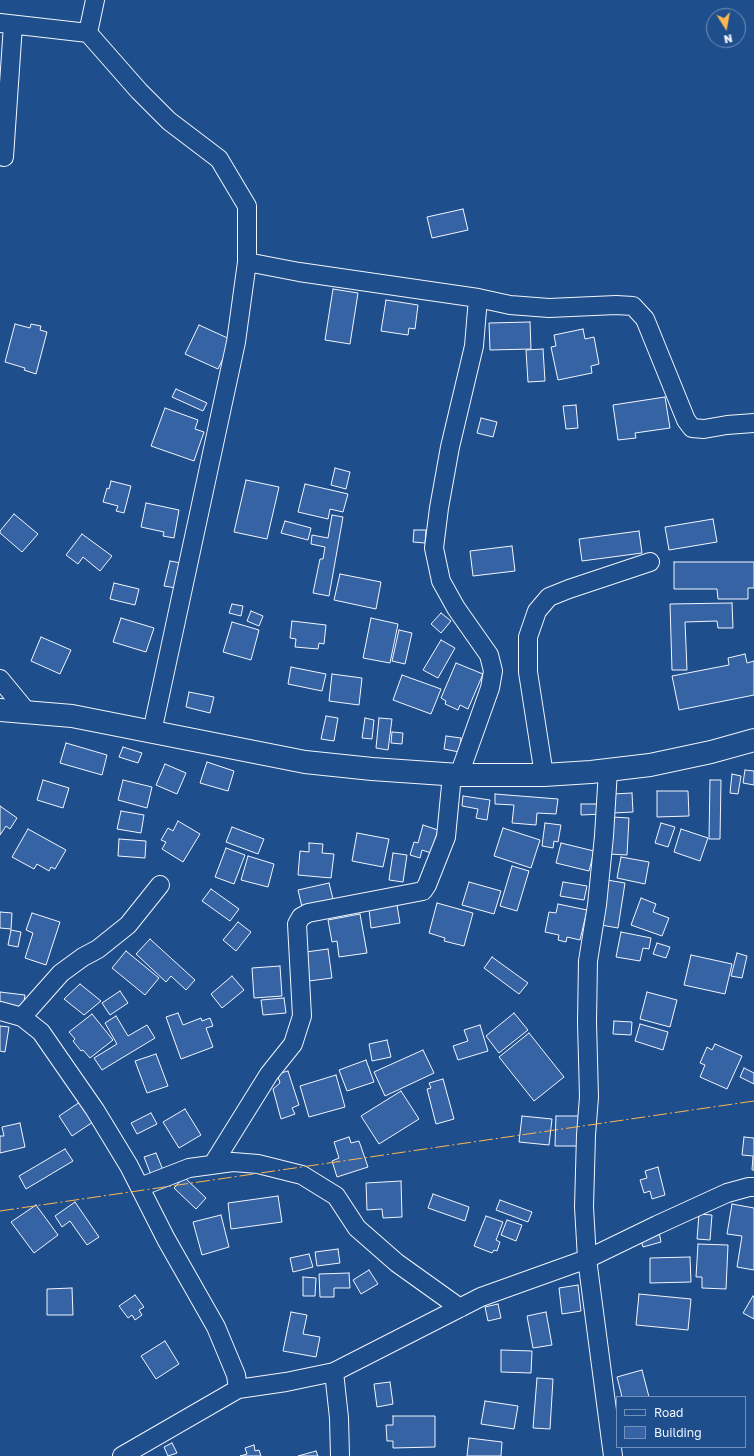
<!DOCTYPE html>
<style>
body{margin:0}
#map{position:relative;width:754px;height:1456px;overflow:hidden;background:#1f4e8c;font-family:"Golos Text",sans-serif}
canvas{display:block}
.legend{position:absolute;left:616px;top:1396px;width:130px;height:52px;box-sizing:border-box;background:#1f4e8c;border:1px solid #7391ba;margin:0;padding:5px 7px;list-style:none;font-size:12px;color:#f2f6ff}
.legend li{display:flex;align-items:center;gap:8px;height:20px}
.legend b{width:20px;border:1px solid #7391ba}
.north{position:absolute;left:706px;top:8px;width:40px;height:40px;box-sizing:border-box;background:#1f4e8c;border:1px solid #7391ba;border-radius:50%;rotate:169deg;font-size:11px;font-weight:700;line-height:16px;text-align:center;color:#f2f6ff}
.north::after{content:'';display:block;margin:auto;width:14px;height:18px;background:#ffb74d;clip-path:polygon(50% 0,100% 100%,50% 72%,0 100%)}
</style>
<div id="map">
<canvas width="754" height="1456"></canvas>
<ul class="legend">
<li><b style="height:5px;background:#1f4e8c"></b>Road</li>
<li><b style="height:11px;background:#3563a3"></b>Building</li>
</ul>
<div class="north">N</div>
</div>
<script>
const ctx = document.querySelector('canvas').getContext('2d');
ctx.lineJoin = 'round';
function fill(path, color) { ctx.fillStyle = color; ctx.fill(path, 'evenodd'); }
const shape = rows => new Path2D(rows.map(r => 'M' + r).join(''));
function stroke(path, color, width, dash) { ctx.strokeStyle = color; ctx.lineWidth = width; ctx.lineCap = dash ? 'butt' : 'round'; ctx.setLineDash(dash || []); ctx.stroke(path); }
const building = shape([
 [463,209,468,230,432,238,427,217,463,209],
 [333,289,358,293,350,344,325,340,333,289],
 [386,300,418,305,415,329,409,328,408,335,381,331,386,300],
 [530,322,531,349,490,350,489,323,530,322],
 [15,324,30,328,31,324,41,326,40,330,47,332,36,374,24,370,25,368,5,362,15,324],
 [199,325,232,340,218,369,185,354,199,325],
 [583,329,585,339,594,337,599,364,591,366,592,373,558,380,551,347,556,346,554,335,583,329],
 [543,349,545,381,528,382,526,350,543,349],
 [176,389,207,403,203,411,172,397,176,389],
 [665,397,670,428,635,433,636,438,618,440,613,405,665,397],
 [576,405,578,428,566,429,563,406,576,405],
 [165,408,198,420,195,429,204,432,194,461,151,446,165,408],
 [481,418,497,422,493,437,477,433,481,418],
 [335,468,350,472,346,489,331,485,335,468],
 [246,480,279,487,267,539,234,532,246,480],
 [111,481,131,486,124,513,116,511,118,506,103,502,107,488,109,489,111,481],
 [305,484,348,494,343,512,330,509,328,519,298,512,305,484],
 [146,503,179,510,174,538,163,536,164,532,141,527,146,503],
 [14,514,38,534,22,552,0,533,0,531,14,514],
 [332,515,343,517,329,596,313,593,320,559,323,559,325,547,311,544,312,535,328,538,332,515],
 [713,519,717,542,669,550,665,527,713,519],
 [285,521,311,528,308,540,281,533,285,521],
 [414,530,426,530,425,543,413,542,414,530],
 [639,531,642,553,582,561,579,539,639,531],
 [82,534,112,556,100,571,83,557,78,564,66,555,82,534],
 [512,546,515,571,473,576,470,551,512,546],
 [170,561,181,563,176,588,164,586,170,561],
 [674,562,754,562,754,588,748,588,748,599,718,599,717,589,674,589,674,562],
 [340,574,381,582,376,609,334,600,340,574],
 [114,583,139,589,135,605,110,599,114,583],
 [732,603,733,628,718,628,717,621,685,622,687,670,672,670,670,604,732,603],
 [232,604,243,606,241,616,229,613,232,604],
 [251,611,263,616,259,626,247,621,251,611],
 [441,613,451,621,441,633,431,624,441,613],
 [121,618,154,628,146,652,113,642,121,618],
 [371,618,398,624,390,663,363,658,371,618],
 [292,621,326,625,324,644,319,643,318,649,295,647,296,639,290,638,292,621],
 [232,622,259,630,251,660,223,652,232,622],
 [399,630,412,633,405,664,392,661,399,630],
 [41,637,71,650,60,674,31,661,41,637],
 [441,640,455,648,438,678,423,670,441,640],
 [745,654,747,663,754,661,754,695,679,710,672,676,729,665,728,658,745,654],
 [456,663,483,674,468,709,460,705,458,710,445,704,446,701,441,698,456,663],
 [291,667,326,674,322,691,288,684,291,667],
 [332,674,362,678,359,705,329,701,332,674],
 [402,675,441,689,431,714,393,700,402,675],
 [189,692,214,697,210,713,186,707,189,692],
 [326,716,338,718,334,741,321,739,326,716],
 [365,718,374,720,372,739,362,738,365,718],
 [379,718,392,719,388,750,376,748,379,718],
 [392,732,403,733,402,744,391,743,392,732],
 [446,736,461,738,459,752,444,749,446,736],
 [66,743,107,755,102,775,60,763,66,743],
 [123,747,142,753,138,763,119,757,123,747],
 [207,762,234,771,228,791,200,783,207,762],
 [165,764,186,773,177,794,156,785,165,764],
 [745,770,754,771,754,785,743,783,745,770],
 [732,774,741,776,738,794,730,793,732,774],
 [43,780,69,788,63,808,37,800,43,780],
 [123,780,152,787,147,808,118,800,123,780],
 [710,780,721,780,720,839,709,839,710,780],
 [657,791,688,791,689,816,657,817,657,791],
 [632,793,633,812,613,813,613,794,632,793],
 [495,794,558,799,556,814,537,813,536,825,512,823,514,805,495,804,495,794],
 [463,796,490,800,487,820,476,818,478,809,462,806,463,796],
 [581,804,601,804,602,814,581,815,581,804],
 [0,806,17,818,10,829,6,826,0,835,0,806],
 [121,811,144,815,141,833,117,829,121,811],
 [612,817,629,818,627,855,609,854,612,817],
 [178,821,200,834,183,862,162,849,166,842,161,840,168,828,173,831,178,821],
 [545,823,561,825,558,842,554,841,553,848,542,846,545,823],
 [661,823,675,827,668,847,655,843,661,823],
 [423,825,438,830,431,853,422,850,420,858,410,855,414,842,418,843,423,825],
 [232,827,264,839,258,854,226,842,232,827],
 [503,828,540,840,531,868,494,856,503,828],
 [28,829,66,850,55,869,51,867,49,871,37,864,34,869,12,857,28,829],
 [681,829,708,838,700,861,674,852,681,829],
 [357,833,389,839,383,867,352,861,357,833],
 [119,839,146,841,145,858,118,856,119,839],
 [309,843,323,844,322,853,334,854,331,878,298,875,300,851,309,852,309,843],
 [561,843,594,851,589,871,556,863,561,843],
 [226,848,245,855,234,884,215,877,226,848],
 [393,853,407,855,403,882,389,880,393,853],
 [248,856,274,864,268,887,241,880,248,856],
 [621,857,649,862,645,884,617,878,621,857],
 [512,866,529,871,517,911,500,906,512,866],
 [607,880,625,883,618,928,601,925,607,880],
 [469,882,501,891,494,914,462,905,469,882],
 [563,882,587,886,584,900,560,896,563,882],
 [329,883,333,899,302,907,298,890,329,883],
 [211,889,239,909,230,921,202,901,211,889],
 [641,898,656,904,653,912,669,918,662,936,631,925,641,898],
 [437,903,473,913,464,946,444,941,445,938,429,933,437,903],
 [558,904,587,910,580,940,567,937,566,942,558,940,559,935,545,932,549,912,556,913,558,904],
 [397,905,400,923,371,928,369,909,397,905],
 [0,912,12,913,11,929,0,928,0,912],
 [32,913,60,922,46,965,25,958,33,933,26,930,32,913],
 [360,914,367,953,339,957,337,941,332,942,328,920,360,914],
 [238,922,251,932,236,951,223,940,238,922],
 [11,930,21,932,18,947,8,945,11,930],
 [621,932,651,938,649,949,643,948,640,961,616,957,621,932],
 [150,939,195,980,186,990,171,976,166,982,136,954,150,939],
 [657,943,670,947,666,958,653,954,657,943],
 [328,949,332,978,309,981,306,952,328,949],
 [126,951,159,978,145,995,112,968,126,951],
 [737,953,747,956,742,978,731,976,737,953],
 [691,955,732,964,725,994,684,985,691,955],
 [492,957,528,983,519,994,484,968,492,957],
 [280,966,282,996,254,998,252,968,280,966],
 [232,976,244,990,222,1008,211,994,232,976],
 [80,984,101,1001,84,1015,64,999,80,984],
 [120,991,128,1003,110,1015,102,1003,120,991],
 [0,992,25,995,23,1009,0,1006,0,992],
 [647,992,677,1000,670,1027,640,1019,647,992],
 [284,998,286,1013,263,1015,261,1000,284,998],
 [178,1013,183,1025,201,1018,202,1021,210,1018,213,1026,206,1028,213,1047,181,1059,166,1017,178,1013],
 [514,1013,528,1030,499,1053,486,1036,514,1013],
 [92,1014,113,1040,90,1058,83,1050,81,1051,73,1041,75,1039,69,1032,92,1014],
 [116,1016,128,1036,147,1025,155,1038,102,1070,94,1058,117,1044,105,1023,116,1016],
 [614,1021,632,1022,631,1035,613,1034,614,1021],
 [640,1024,668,1032,663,1050,635,1041,640,1024],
 [480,1025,488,1051,458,1060,453,1046,468,1041,464,1030,480,1025],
 [0,1026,9,1027,5,1052,0,1051,0,1026],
 [529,1033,564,1077,534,1101,499,1057,529,1033],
 [387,1040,391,1057,372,1061,369,1044,387,1040],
 [715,1044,742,1056,727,1089,700,1077,705,1065,700,1063,707,1047,712,1050,715,1044],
 [423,1050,434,1073,385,1096,374,1072,423,1050],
 [156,1054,168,1086,147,1093,135,1061,156,1054],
 [366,1060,374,1082,347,1091,339,1070,366,1060],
 [744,1068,754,1073,754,1084,740,1077,744,1068],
 [288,1071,299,1105,292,1108,295,1114,281,1119,273,1089,280,1083,277,1074,288,1071],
 [336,1075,345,1107,309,1117,300,1086,336,1075],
 [443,1079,454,1119,436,1124,427,1089,431,1088,429,1083,443,1079],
 [401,1091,419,1119,379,1144,361,1116,401,1091],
 [80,1102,93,1122,72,1136,59,1116,80,1102],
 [185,1109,201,1135,179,1148,163,1122,185,1109],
 [151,1113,157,1124,137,1134,131,1123,151,1113],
 [522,1116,552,1119,549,1145,519,1142,522,1116],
 [556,1116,579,1116,578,1146,555,1146,556,1116],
 [20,1123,25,1147,0,1153,0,1136,4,1136,2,1127,20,1123],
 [349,1137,351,1143,359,1141,368,1167,337,1177,332,1161,339,1158,334,1142,349,1137],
 [744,1137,754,1138,754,1170,752,1170,753,1156,742,1155,744,1137],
 [65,1149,73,1161,26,1189,19,1176,65,1149],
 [156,1153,163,1170,151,1175,144,1157,156,1153],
 [658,1167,665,1195,652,1199,650,1191,644,1193,640,1180,647,1178,645,1171,658,1167],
 [184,1177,206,1198,196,1209,174,1188,184,1177],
 [401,1181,402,1217,383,1218,382,1209,367,1210,366,1183,401,1181],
 [433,1194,469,1207,465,1221,428,1208,433,1194],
 [278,1196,282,1222,231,1229,228,1203,278,1196],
 [500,1200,532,1212,528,1222,496,1210,500,1200],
 [75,1202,99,1237,87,1245,70,1221,62,1227,55,1216,75,1202],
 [732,1204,754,1208,754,1270,737,1267,742,1236,727,1234,732,1204],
 [36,1205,58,1235,34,1253,11,1222,36,1205],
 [699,1214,712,1215,710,1240,697,1239,699,1214],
 [221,1215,229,1247,202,1255,193,1222,221,1215],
 [486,1216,503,1222,496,1240,500,1242,497,1251,494,1250,492,1253,474,1246,486,1216],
 [507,1220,522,1225,516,1241,501,1235,507,1220],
 [659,1232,661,1242,643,1247,640,1237,659,1232],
 [698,1244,728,1245,726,1289,702,1288,702,1277,696,1277,698,1244],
 [338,1249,340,1263,317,1266,315,1252,338,1249],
 [309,1254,313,1267,293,1272,290,1258,309,1254],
 [690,1257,691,1282,650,1283,650,1258,690,1257],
 [369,1270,378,1284,361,1294,353,1280,369,1270],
 [349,1273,350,1288,334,1288,334,1297,320,1297,319,1274,349,1273],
 [303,1277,316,1278,315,1296,303,1296,303,1277],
 [578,1285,581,1311,562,1314,559,1288,578,1285],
 [72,1288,73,1315,47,1315,47,1289,72,1288],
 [639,1294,691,1299,688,1330,636,1325,639,1294],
 [135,1295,144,1307,139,1310,142,1315,135,1320,132,1315,128,1318,119,1306,135,1295],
 [753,1296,754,1297,754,1319,743,1313,753,1296],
 [498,1304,501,1318,488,1321,485,1307,498,1304],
 [291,1312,307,1315,303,1334,320,1337,316,1357,283,1351,291,1312],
 [546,1312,552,1345,533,1348,527,1316,546,1312],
 [165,1341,179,1364,156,1379,141,1356,165,1341],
 [501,1350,532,1351,531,1373,501,1372,501,1350],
 [642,1370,649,1397,622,1397,617,1377,642,1370],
 [537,1378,553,1379,550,1429,533,1428,537,1378],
 [390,1382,393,1404,377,1407,374,1384,390,1382],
 [485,1401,518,1406,514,1429,481,1424,485,1401],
 [393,1416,435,1416,435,1447,393,1448,393,1441,387,1441,386,1425,393,1425,393,1416],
 [469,1438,502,1442,501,1456,467,1456,469,1438],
 [172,1443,177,1453,168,1456,164,1447,172,1443],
 [254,1445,255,1451,259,1450,261,1456,240,1456,247,1454,245,1448,254,1445],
 [316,1451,318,1456,298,1456,316,1451]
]);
const minor = shape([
 [0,23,88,33,139,91,169,121,219,159,247,206,247,262,236,342,152,732],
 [88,33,95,0],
 [4,157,13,25],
 [247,262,299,272,478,298,510,305,549,308,616,305,633,306,645,319,686,420,692,428,704,429,727,425,754,423],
 [0,679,28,713],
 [608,770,604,836,597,905,588,961,587,1022,589,1097,586,1135,584,1207,587,1259,613,1456],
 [459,775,490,688,493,671,489,655,456,608,441,581,434,548,439,508,450,447,474,346,478,298],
 [544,775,528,672,528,637,537,611,549,597,569,589,650,562],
 [0,1011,22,1017,41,1032,95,1110,129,1166,166,1239,216,1327,236,1375,238,1389],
 [22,1017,61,973,83,957,98,949,128,925,160,885],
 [213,1164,269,1074,293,1044,302,1016,297,924,301,917,308,913,423,891,427,885,446,837,452,775],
 [140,1187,189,1168,233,1162,258,1164,302,1175,336,1196,357,1228,397,1263,460,1308],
 [334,1372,339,1418,340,1456],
 [122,1456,238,1389,286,1382,334,1372,481,1297,587,1259,657,1225,727,1193,749,1187,754,1187]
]);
const major = shape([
 [0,710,72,716,305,762,372,769,459,775,544,775,591,772,650,765,711,752,754,740]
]);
const power = shape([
 [0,1211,754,1101]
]);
fill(building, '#3563a3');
stroke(building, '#f2f6ff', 1);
stroke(minor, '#f2f6ff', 20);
stroke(major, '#f2f6ff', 24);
stroke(minor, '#1f4e8c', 18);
stroke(major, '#1f4e8c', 22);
stroke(power, '#ffb74d', 1, [14, 3, 2, 3]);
</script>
